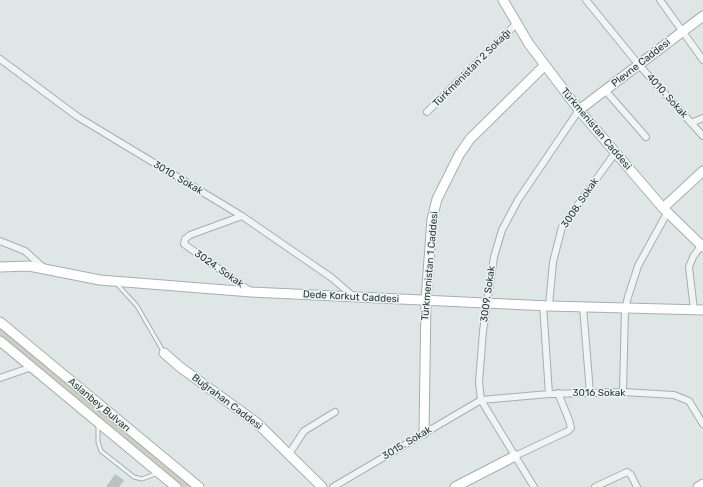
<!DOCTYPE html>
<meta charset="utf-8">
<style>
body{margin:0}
canvas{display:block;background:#dee7e5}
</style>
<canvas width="703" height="487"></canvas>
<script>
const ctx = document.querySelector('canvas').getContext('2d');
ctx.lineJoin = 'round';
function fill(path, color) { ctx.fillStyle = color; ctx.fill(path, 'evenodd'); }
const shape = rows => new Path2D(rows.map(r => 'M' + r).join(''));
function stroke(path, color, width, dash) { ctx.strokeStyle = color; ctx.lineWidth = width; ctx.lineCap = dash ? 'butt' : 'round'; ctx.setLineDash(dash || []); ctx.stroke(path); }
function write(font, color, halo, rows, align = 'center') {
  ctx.font = font + ' Rubik,sans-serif'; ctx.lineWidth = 3; ctx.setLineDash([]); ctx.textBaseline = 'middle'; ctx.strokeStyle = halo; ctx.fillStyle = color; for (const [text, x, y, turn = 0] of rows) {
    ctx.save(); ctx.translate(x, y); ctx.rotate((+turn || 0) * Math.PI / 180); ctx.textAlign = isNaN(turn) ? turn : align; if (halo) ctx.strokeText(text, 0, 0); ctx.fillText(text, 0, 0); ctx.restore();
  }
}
const green = shape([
 [0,329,156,457,191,487,183,487,129,443,0,336]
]);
const building = shape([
 [115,474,124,480,119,487,106,487]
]);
const lane = shape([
 [117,284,137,306,163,351],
 [98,424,98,442,101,451,134,477,142,479,158,473]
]);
const street = shape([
 [586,0,639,65,703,136],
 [660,0,703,60],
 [0,59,78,117,242,216,332,278,354,297],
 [605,90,646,137],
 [427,112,516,24],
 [691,123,703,118],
 [242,216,190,235,185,239,184,244,250,291],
 [0,241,25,251,45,269],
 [543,305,549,394],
 [549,306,553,262,562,227,615,153],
 [583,307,590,393],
 [694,310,689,267,693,257,703,243],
 [0,378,32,367],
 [623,392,625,309,628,297,638,266,667,213],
 [289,454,304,431,335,412],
 [515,456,568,431,571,428,569,420,558,393],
 [333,487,481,400,549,394,623,392,674,395,689,401,703,424],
 [534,487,481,400,479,382,483,331,494,257,502,230,518,200,579,110],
 [595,487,627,472,631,475,637,487]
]);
const secondary = shape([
 [503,0,529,44,579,110,663,208,703,247],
 [579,110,703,16],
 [663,208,703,171],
 [0,267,29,266,100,280,251,292,549,306,703,310],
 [0,322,199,487],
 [0,341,176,487],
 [164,353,180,367,257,423,322,487],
 [424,433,426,300,432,219,437,199,459,155,470,139,544,66],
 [455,487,515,456],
 [698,487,703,484]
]);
const streetNames = [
 ["Plevne Caddesi",641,63,-38],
 ["Türkmenistan 2 Sokağı",472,68,-45],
 ["4010. Sokak",667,96,48],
 ["Türkmenistan Caddesi",596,129,50],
 ["3010. Sokak",178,178,31],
 ["3008. Sokak",580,203,-56],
 ["Türkmenistan 1 Caddesi",430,266,-85],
 ["3024. Sokak",219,269,35],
 ["3009. Sokak",488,294,-82],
 ["Dede Korkut Caddesi",351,297,3],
 ["3016 Sokak",599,393],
 ["Buğrahan Caddesi",227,402,37],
 ["Aslanbey Bulvarı",99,405,40],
 ["3015. Sokak",407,443,-31]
];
fill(green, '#d0cec0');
fill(building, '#b6c3c0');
stroke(lane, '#a4b0ae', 5);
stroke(street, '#a4b0ae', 8);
stroke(secondary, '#a4b0ae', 11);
stroke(lane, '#f0f5f4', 3);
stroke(street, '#f0f5f4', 6);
stroke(secondary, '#fff', 9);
write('10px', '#283c38', '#edf4f2', streetNames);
</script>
